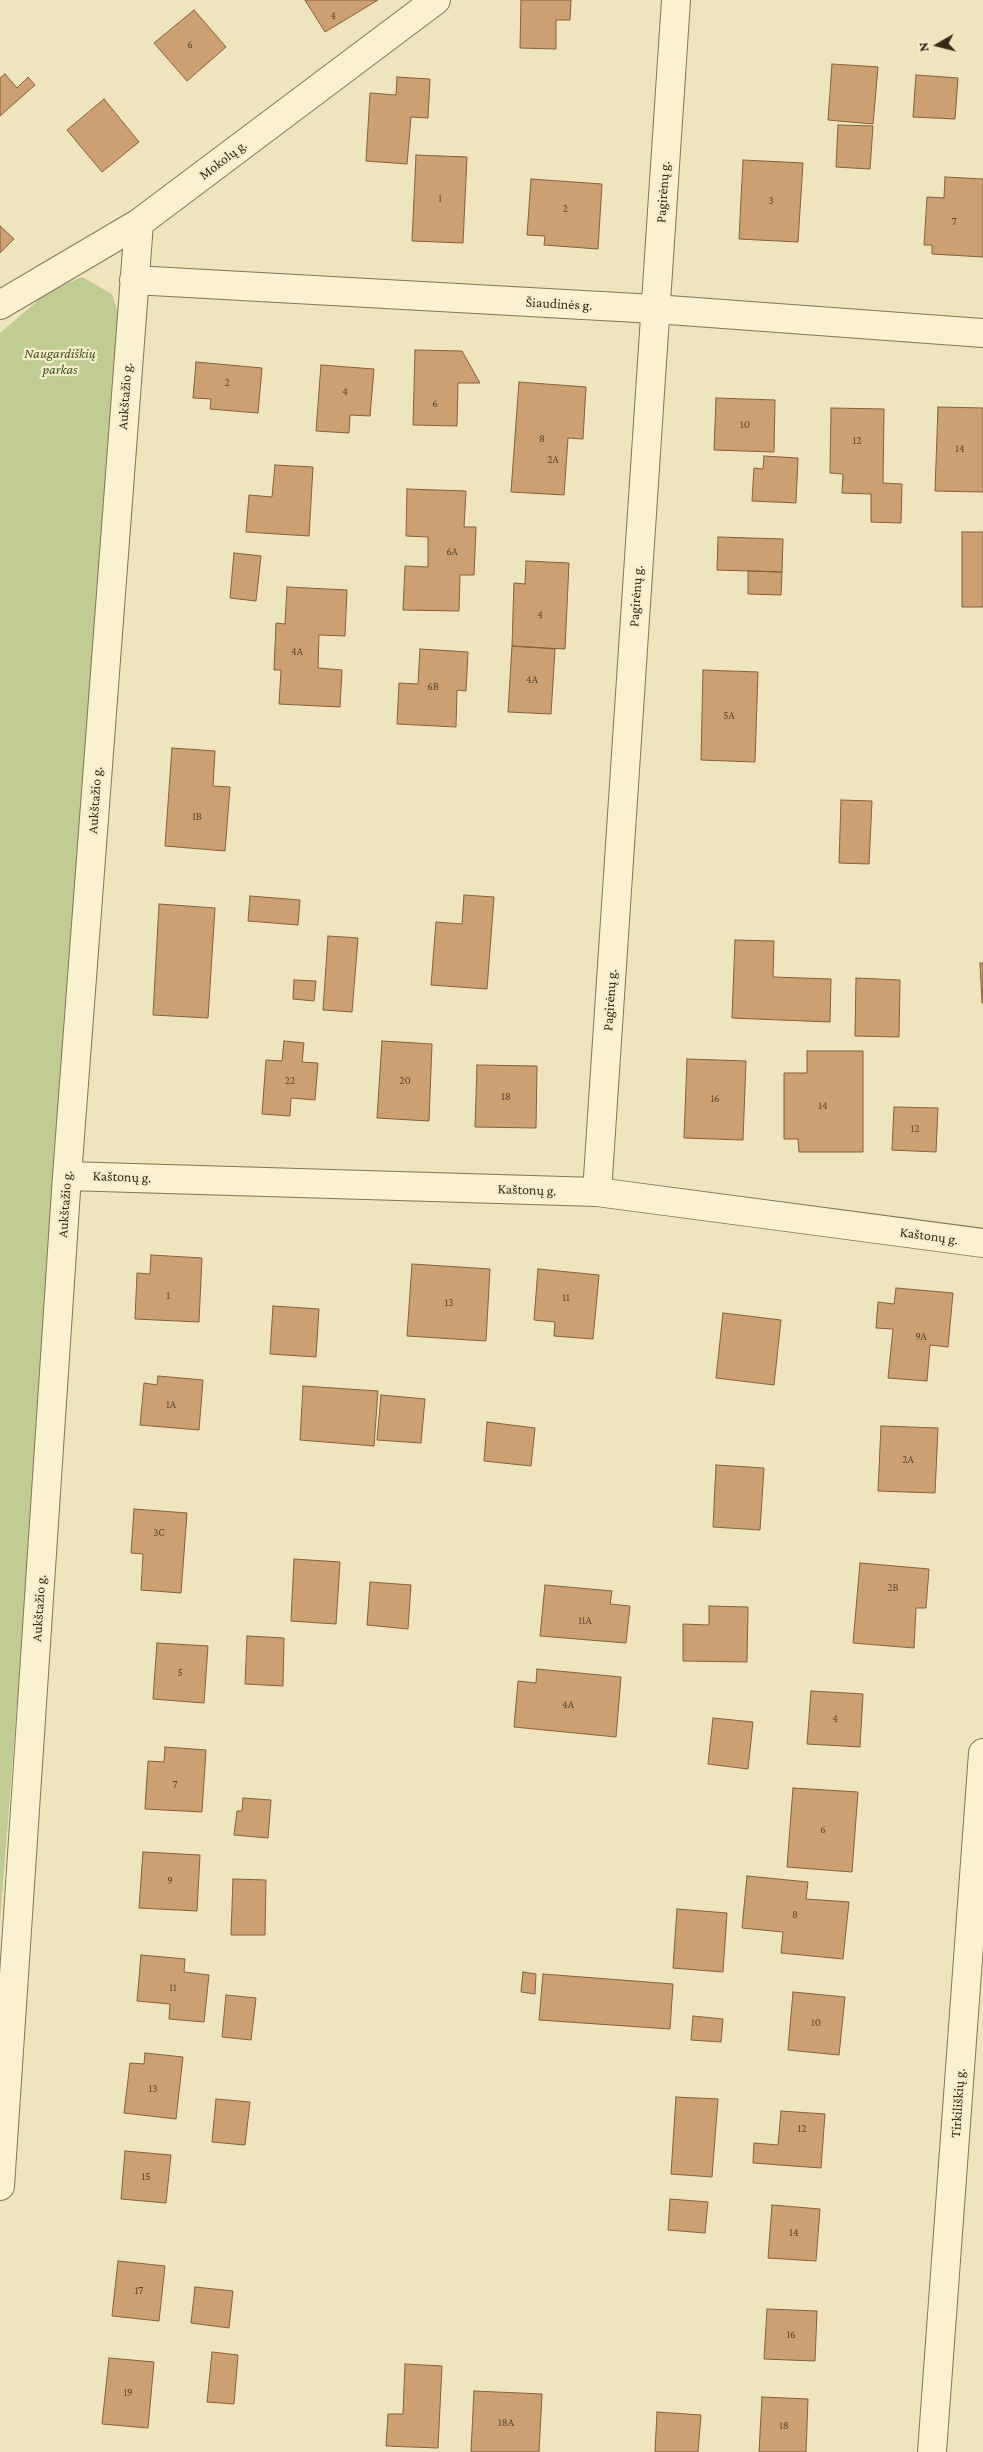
<!DOCTYPE html>
<meta charset="utf-8">
<style>
body{margin:0}
#map{position:relative;width:983px;height:2452px;overflow:hidden;background:#eee4bd;font-family:"Crimson Pro",serif}
canvas{display:block}
.north{position:absolute;left:913px;top:20px;width:50px;height:50px;-webkit-text-stroke:4px #f6edcc;paint-order:stroke;rotate:262deg;font-size:14px;font-weight:700;line-height:20px;text-align:center;color:#352a1b}
.north::after{content:'';display:block;margin:auto;width:18px;height:22px;background:#352a1b;clip-path:polygon(50% 0,100% 100%,50% 72%,0 100%)}
</style>
<div id="map">
<canvas width="983" height="2452"></canvas>
<div class="north">N</div>
</div>
<script>
const ctx = document.querySelector('canvas').getContext('2d');
ctx.lineJoin = 'round';
function fill(path, color) { ctx.fillStyle = color; ctx.fill(path, 'evenodd'); }
const shape = rows => new Path2D(rows.map(r => 'M' + r).join(''));
function stroke(path, color, width, dash) { ctx.strokeStyle = color; ctx.lineWidth = width; ctx.lineCap = dash ? 'butt' : 'round'; ctx.setLineDash(dash || []); ctx.stroke(path); }
function write(font, color, halo, rows, align = 'center') {
  ctx.font = font + ' "Crimson Pro",serif'; ctx.lineWidth = 4.5; ctx.setLineDash([]); ctx.textBaseline = 'middle'; ctx.strokeStyle = halo; ctx.fillStyle = color; for (const [text, x, y, turn = 0] of rows) {
    ctx.save(); ctx.translate(x, y); ctx.rotate((+turn || 0) * Math.PI / 180); ctx.textAlign = isNaN(turn) ? turn : align; if (halo) ctx.strokeText(text, 0, 0); ctx.fillText(text, 0, 0); ctx.restore();
  }
}
const green = shape([
 [82,277,112,294,123,328,0,1923,0,333,49,291]
]);
const building = shape([
 [305,0,378,0,325,32,305,0],
 [521,0,571,0,570,20,556,20,556,49,520,48,521,0],
 [194,10,226,47,187,81,154,43,194,10],
 [832,64,878,67,873,124,828,120,832,64],
 [5,74,17,88,28,77,35,85,0,116,0,78,5,74],
 [916,75,958,78,955,119,913,117,916,75],
 [397,77,430,79,428,118,411,117,407,164,366,161,370,93,396,95,397,77],
 [104,99,139,142,102,172,67,130,104,99],
 [838,125,873,126,870,169,836,167,838,125],
 [416,155,467,157,463,243,412,241,416,155],
 [743,160,803,163,798,242,739,239,743,160],
 [945,177,983,179,983,257,932,254,932,245,924,245,927,197,944,198,945,177],
 [531,179,602,184,598,249,544,245,545,236,527,235,531,179],
 [0,226,14,239,0,253,0,226],
 [415,350,462,351,480,383,458,383,457,426,413,425,415,350],
 [196,362,262,368,258,413,210,409,211,399,193,398,196,362],
 [321,365,374,369,370,416,350,415,349,433,316,431,321,365],
 [519,382,586,387,583,439,568,438,564,495,511,492,519,382],
 [716,398,775,400,774,452,714,450,716,398],
 [938,407,983,408,983,492,935,491,938,407],
 [831,408,884,409,883,483,902,484,901,523,871,522,871,494,842,493,843,474,830,473,831,408],
 [764,456,798,458,796,503,752,501,754,468,763,469,764,456],
 [275,465,313,467,309,536,246,532,249,495,272,497,275,465],
 [407,489,466,491,464,527,476,527,474,575,460,575,459,611,403,610,405,566,428,567,428,537,406,536,407,489],
 [962,532,983,532,983,607,962,607,962,532],
 [718,537,783,539,782,572,717,570,718,537],
 [234,553,261,556,256,601,230,598,234,553],
 [526,561,569,563,565,649,512,646,514,583,525,584,526,561],
 [748,571,782,572,781,595,748,594,748,571],
 [287,587,347,590,345,636,319,635,318,668,342,670,340,707,279,704,281,670,274,670,276,623,285,624,287,587],
 [512,646,555,649,551,714,508,712,512,646],
 [420,649,468,652,466,691,457,690,456,727,397,724,399,683,418,684,420,649],
 [703,670,758,672,755,762,701,760,703,670],
 [172,748,215,751,213,786,230,787,225,851,165,846,172,748],
 [841,800,872,801,869,864,839,863,841,800],
 [464,895,494,897,487,989,431,985,436,922,462,924,464,895],
 [250,896,300,900,298,925,248,921,250,896],
 [159,904,215,908,208,1018,153,1015,159,904],
 [328,936,358,938,352,1012,323,1010,328,936],
 [735,940,774,941,773,977,831,979,830,1022,732,1018,735,940],
 [980,963,983,963,983,1003,982,1003,980,963],
 [856,978,900,980,899,1037,855,1036,856,978],
 [294,980,316,981,314,1001,293,999,294,980],
 [284,1041,304,1043,302,1062,318,1063,315,1100,291,1098,290,1116,262,1114,266,1060,282,1061,284,1041],
 [382,1041,432,1044,429,1121,377,1118,382,1041],
 [807,1051,863,1051,863,1152,799,1152,798,1139,784,1139,784,1073,807,1073,807,1051],
 [687,1059,746,1061,743,1140,684,1138,687,1059],
 [477,1065,537,1066,536,1128,475,1127,477,1065],
 [894,1107,938,1108,936,1152,892,1150,894,1107],
 [151,1255,202,1258,199,1322,135,1319,137,1273,150,1274,151,1255],
 [412,1264,490,1269,486,1341,407,1336,412,1264],
 [538,1269,599,1275,593,1339,554,1336,555,1322,534,1320,538,1269],
 [896,1288,953,1293,948,1347,930,1345,927,1381,888,1378,893,1329,876,1328,878,1302,894,1304,896,1288],
 [273,1306,319,1309,316,1357,270,1354,273,1306],
 [723,1313,781,1320,774,1385,716,1378,723,1313],
 [158,1376,203,1380,199,1430,140,1425,144,1383,157,1385,158,1376],
 [303,1386,378,1391,374,1446,300,1440,303,1386],
 [381,1395,425,1399,421,1443,377,1440,381,1395],
 [487,1422,535,1428,531,1466,484,1461,487,1422],
 [881,1426,938,1428,935,1493,878,1491,881,1426],
 [716,1465,764,1468,760,1530,713,1527,716,1465],
 [134,1509,187,1513,181,1593,141,1590,143,1554,131,1553,134,1509],
 [294,1559,340,1562,336,1624,291,1621,294,1559],
 [860,1563,929,1569,926,1608,916,1608,914,1648,853,1643,860,1563],
 [370,1582,411,1585,408,1629,367,1625,370,1582],
 [545,1585,612,1591,610,1604,630,1606,626,1643,540,1636,545,1585],
 [709,1606,748,1607,747,1662,683,1661,683,1624,709,1625,709,1606],
 [247,1636,284,1638,283,1686,245,1684,247,1636],
 [157,1643,208,1646,204,1703,153,1699,157,1643],
 [537,1669,621,1677,616,1737,514,1727,518,1681,536,1683,537,1669],
 [811,1691,863,1694,860,1747,807,1744,811,1691],
 [713,1718,753,1722,748,1769,708,1764,713,1718],
 [165,1747,206,1750,202,1812,145,1809,148,1761,164,1762,165,1747],
 [793,1788,858,1792,852,1872,787,1867,793,1788],
 [243,1798,271,1800,268,1838,234,1835,237,1811,242,1811,243,1798],
 [143,1852,200,1855,197,1911,139,1908,143,1852],
 [747,1876,808,1882,806,1899,849,1902,843,1959,781,1953,783,1932,742,1928,747,1876],
 [233,1879,266,1880,265,1935,231,1935,233,1879],
 [677,1909,727,1913,723,1972,673,1968,677,1909],
 [141,1955,185,1959,184,1972,209,1975,204,2022,169,2019,170,2004,137,2001,141,1955],
 [523,1972,536,1974,535,1994,521,1992,523,1972],
 [543,1974,673,1984,670,2029,539,2020,543,1974],
 [793,1992,845,1997,839,2055,788,2050,793,1992],
 [226,1995,256,1998,251,2040,222,2037,226,1995],
 [693,2016,723,2019,721,2042,691,2040,693,2016],
 [145,2053,183,2057,176,2119,124,2113,130,2063,144,2064,145,2053],
 [676,2097,718,2099,712,2177,671,2174,676,2097],
 [216,2099,250,2102,245,2145,212,2142,216,2099],
 [781,2111,825,2114,821,2168,753,2163,754,2143,778,2145,781,2111],
 [125,2151,171,2155,166,2203,121,2199,125,2151],
 [670,2199,708,2202,705,2233,668,2230,670,2199],
 [772,2205,820,2209,816,2261,768,2258,772,2205],
 [118,2261,165,2266,159,2321,112,2316,118,2261],
 [195,2287,233,2291,229,2328,191,2323,195,2287],
 [767,2309,817,2311,815,2361,764,2359,767,2309],
 [212,2352,238,2355,234,2404,207,2402,212,2352],
 [109,2358,154,2362,148,2428,102,2424,109,2358],
 [405,2364,442,2366,438,2448,386,2446,388,2414,403,2414,405,2364],
 [474,2391,542,2394,539,2452,471,2452,474,2391],
 [762,2397,808,2399,806,2452,759,2452,762,2397],
 [657,2412,701,2415,698,2452,655,2452,657,2412]
]);
const minor = shape([
 [134,280,655,309,983,333],
 [0,305,139,223,436,0],
 [67,1176,597,1192,983,1243],
 [597,1192,676,0],
 [0,2186,67,1176,139,223],
 [932,2452,983,1753]
]);
const numberNames = [
 ["4",333,16],
 ["6",190,45],
 ["1",440,199],
 ["3",771,201],
 ["2",565,209],
 ["7",954,222],
 ["2",227,383],
 ["4",345,392],
 ["6",435,404],
 ["10",745,425],
 ["8",542,439],
 ["12",857,441],
 ["14",960,449],
 ["2A",553,460],
 ["6A",452,552],
 ["4",540,615],
 ["4A",297,652],
 ["4A",532,680],
 ["6B",433,687],
 ["5A",729,716],
 ["1B",197,817],
 ["22",290,1081],
 ["20",405,1081],
 ["18",506,1097],
 ["16",715,1099],
 ["14",823,1106],
 ["12",915,1129],
 ["1",168,1296],
 ["11",566,1298],
 ["13",449,1303],
 ["9A",921,1337],
 ["1A",171,1405],
 ["2A",908,1460],
 ["3C",159,1533],
 ["2B",893,1588],
 ["11A",585,1621],
 ["5",180,1673],
 ["4A",568,1705],
 ["4",835,1719],
 ["7",175,1785],
 ["6",823,1830],
 ["9",170,1881],
 ["8",795,1915],
 ["11",173,1988],
 ["10",816,2023],
 ["13",153,2089],
 ["12",802,2129],
 ["15",146,2177],
 ["14",794,2233],
 ["17",139,2291],
 ["16",791,2335],
 ["19",128,2393],
 ["18A",506,2423],
 ["18",784,2426]
];
const streetNames = [
 ["Mokolų g.",223,160,-37],
 ["Pagirėnų g.",663,192,-86],
 ["Šiaudinės g.",559,304,3],
 ["Aukštažio g.",125,396,-86],
 ["Pagirėnų g.",636,596,-86],
 ["Aukštažio g.",95,800,-86],
 ["Pagirėnų g.",610,1000,-86],
 ["Kaštonų g.",122,1177,2],
 ["Kaštonų g.",527,1190,2],
 ["Aukštažio g.",65,1204,-86],
 ["Kaštonų g.",929,1236,8],
 ["Aukštažio g.",39,1608,-86],
 ["Tirkiliškių g.",958,2103,-86]
];
const parkNames = [
 ["Naugardiškių",60,354],
 ["parkas",60,370]
];
fill(green, '#c0cc91');
fill(building, '#cda071');
stroke(building, '#865f3b', 1);
stroke(minor, '#867456', 30);
stroke(minor, '#f9f1d0', 28);
write('11px', '#5b4830', null, numberNames);
write('14px', '#352a1b', '#f6edcc', streetNames);
write('italic 14px', '#415221', '#f6edcc', parkNames);
</script>
